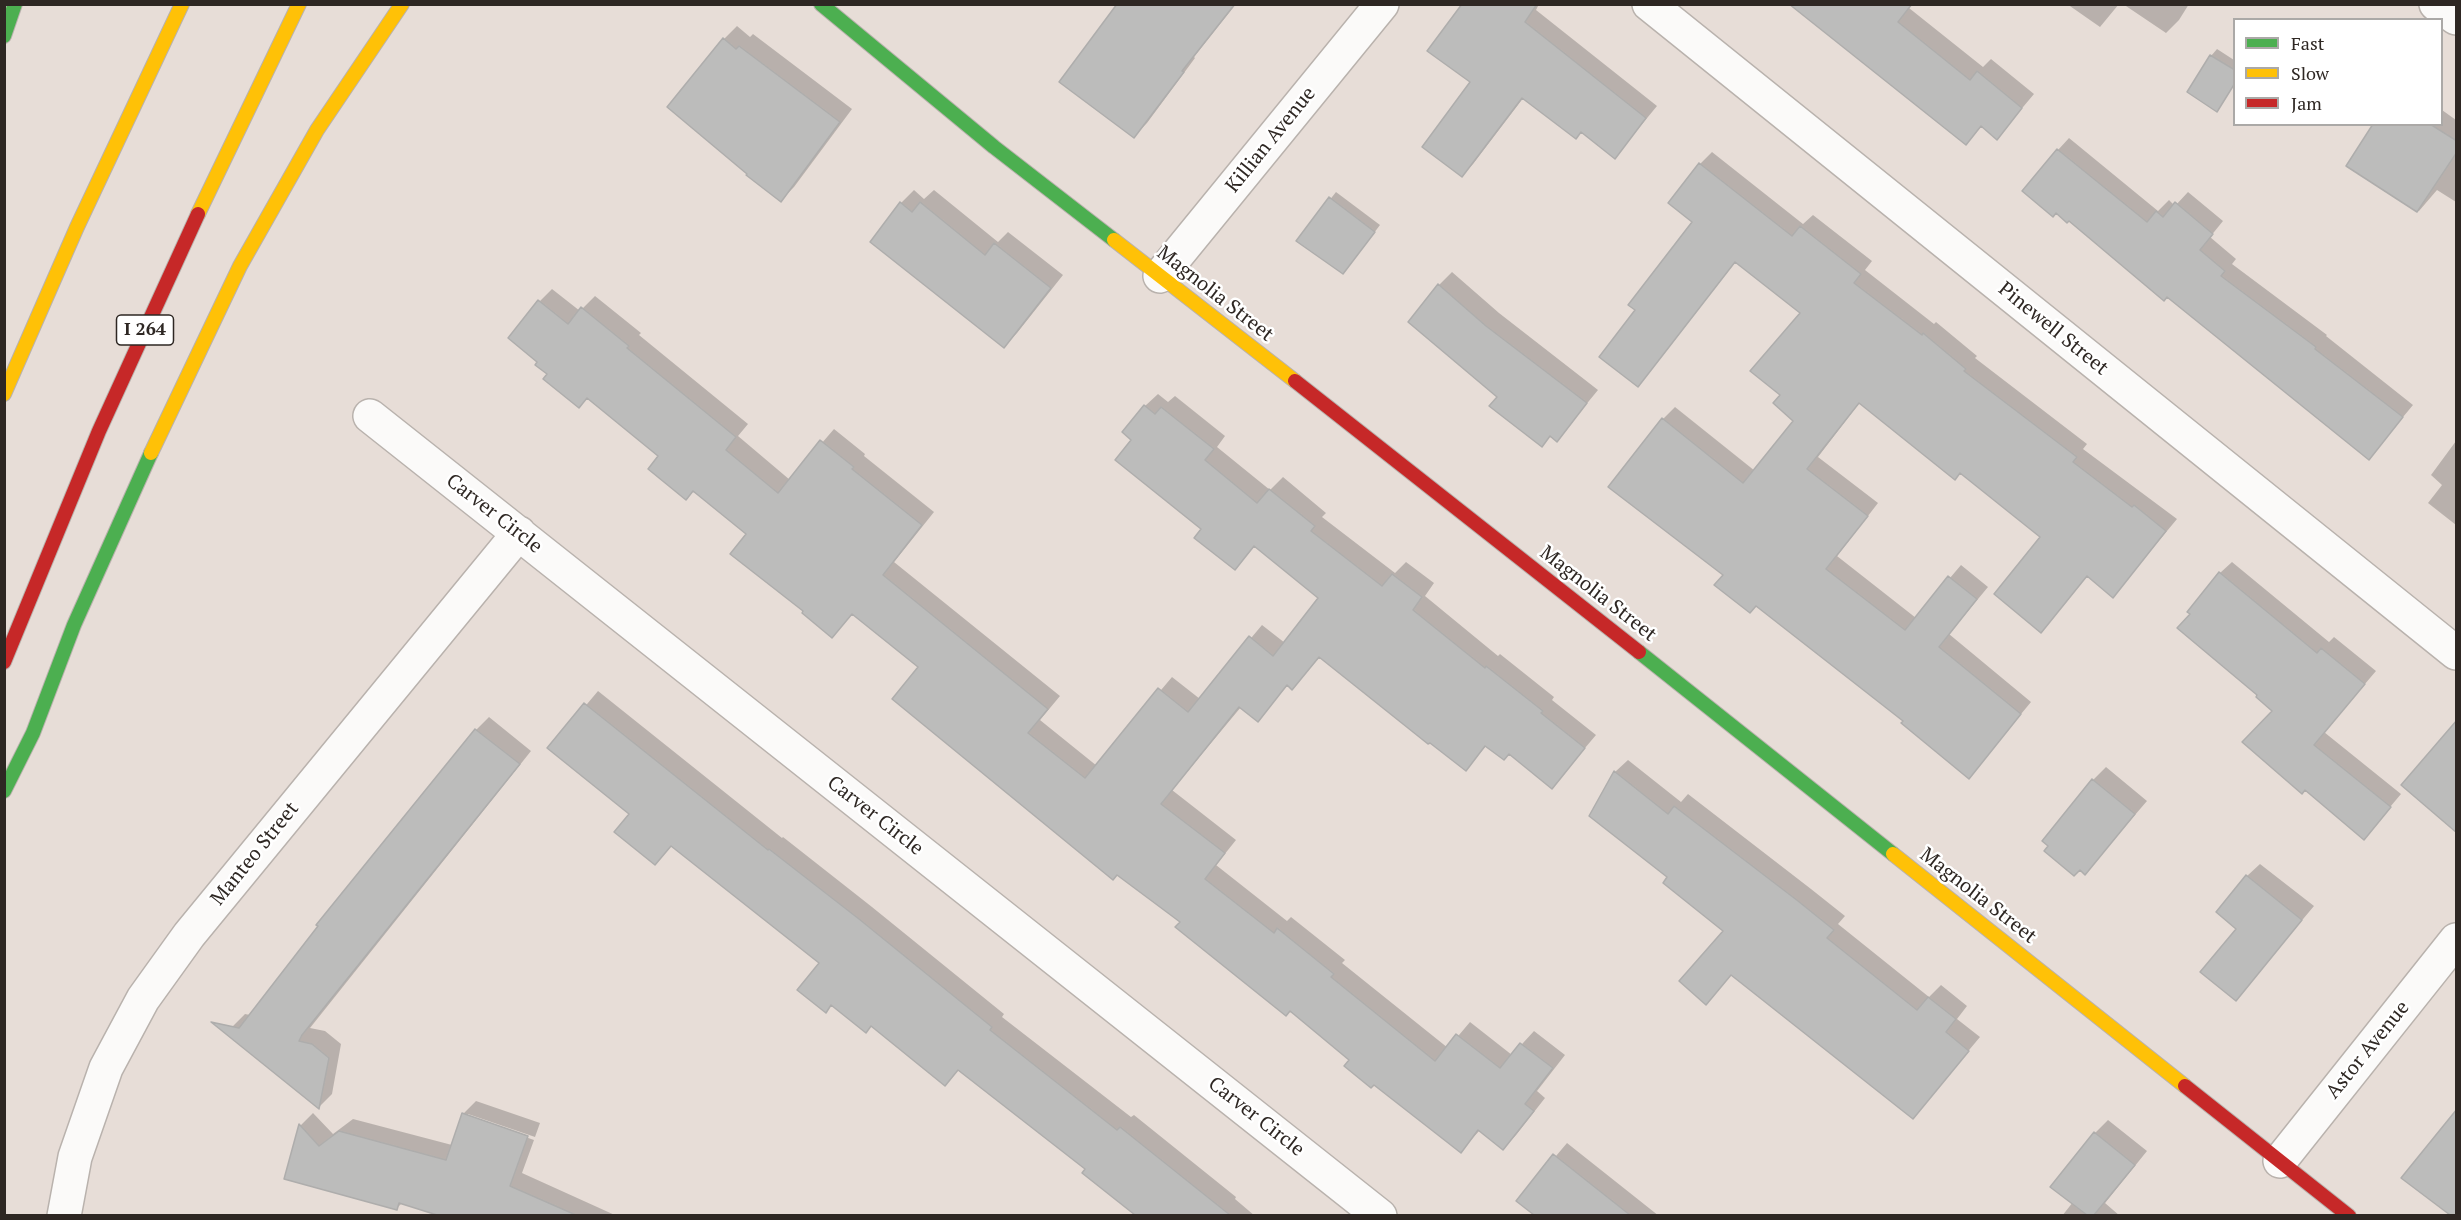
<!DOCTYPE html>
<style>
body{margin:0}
#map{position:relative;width:2461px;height:1220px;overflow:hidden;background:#e7ddd7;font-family:"PT Serif",serif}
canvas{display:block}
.frame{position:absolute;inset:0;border:6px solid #2e2723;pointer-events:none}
.legend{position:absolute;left:2233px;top:18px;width:210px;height:108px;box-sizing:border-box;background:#fff;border:2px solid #aba9a7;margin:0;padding:8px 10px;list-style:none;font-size:18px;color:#2e2723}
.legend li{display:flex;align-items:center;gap:12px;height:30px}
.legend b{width:30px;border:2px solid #aba9a7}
</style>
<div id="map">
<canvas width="2461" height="1220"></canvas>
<div class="frame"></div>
<ul class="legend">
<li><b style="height:8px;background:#4caf50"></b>Fast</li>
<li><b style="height:8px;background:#ffc107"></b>Slow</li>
<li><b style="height:8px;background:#c62828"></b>Jam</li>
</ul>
</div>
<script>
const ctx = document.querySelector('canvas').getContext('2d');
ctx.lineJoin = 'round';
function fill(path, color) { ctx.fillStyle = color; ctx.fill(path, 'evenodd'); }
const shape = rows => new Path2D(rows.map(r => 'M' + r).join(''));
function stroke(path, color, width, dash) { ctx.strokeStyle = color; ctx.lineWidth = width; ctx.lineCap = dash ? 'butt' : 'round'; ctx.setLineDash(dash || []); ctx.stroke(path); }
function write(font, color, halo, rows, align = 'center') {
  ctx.font = font + ' "PT Serif",serif'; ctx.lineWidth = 5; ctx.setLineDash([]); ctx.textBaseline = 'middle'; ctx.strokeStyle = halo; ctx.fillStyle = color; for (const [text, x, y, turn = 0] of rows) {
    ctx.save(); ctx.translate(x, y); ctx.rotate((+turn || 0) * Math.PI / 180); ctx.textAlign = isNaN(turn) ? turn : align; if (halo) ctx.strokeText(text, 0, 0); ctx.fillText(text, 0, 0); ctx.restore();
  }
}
const shadow = shape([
 [1174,4,1236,4,1194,57,1195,58,1147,123,1134,136],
 [1463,4,1539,4,1536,10,1657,106,1615,157,1582,131,1524,97,1473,164,1462,175,1472,82],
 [1792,4,1913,4,1909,8,1983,67,1991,59,2034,94,1997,138,1982,126,1966,143],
 [2067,4,2119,4,2100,27],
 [2123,4,2189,4,2179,20,2166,33],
 [737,26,750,37,753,34,852,109,794,187,781,200,724,39],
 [2217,49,2234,60,2234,85,2217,110,2211,56],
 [2442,110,2456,120,2456,202,2437,190,2419,211,2348,166,2375,124,2442,124],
 [2069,138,2158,211,2169,200,2175,206,2188,192,2223,221,2210,237,2236,259,2232,264,2327,335,2326,336,2413,405,2369,458,2058,150],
 [1712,152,1803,224,1813,215,1872,261,1865,270,1934,324,1936,322,1977,356,1975,358,2087,444,2083,449,2177,519,2113,596,2088,575,2041,630,2043,537,1961,472,1860,402,1818,457,1878,503,1837,556,1916,618,1961,565,1988,587,1949,634,2031,702,1969,777,1905,721,1725,575,1663,419,1675,407,1755,471,1795,420,1782,395,1803,313,1736,261,1649,373,1638,385,1637,310,1694,222,1700,164],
 [914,190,924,199,934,190,998,242,1008,232,1063,275,1017,333,1004,346,901,203],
 [1336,192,1380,225,1349,266,1298,240],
 [1452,272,1499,313,1598,390,1557,440,1551,435,1541,445,1499,396,1439,285],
 [552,289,580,311,595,296,641,333,639,335,748,424,738,436,790,480,834,429,865,454,864,456,934,512,894,562,1060,696,1040,720,1097,766,1172,677,1200,699,1262,625,1285,643,1321,598,1256,545,1235,568,1203,529,1133,439,1145,406,1158,394,1168,402,1175,396,1225,436,1217,447,1270,490,1283,477,1326,513,1322,517,1395,573,1406,562,1434,583,1425,596,1498,656,1500,654,1554,697,1552,700,1596,735,1552,787,1509,753,1487,745,1466,769,1320,657,1292,688,1288,685,1257,720,1241,707,1172,790,1236,840,1216,865,1287,921,1291,917,1345,960,1342,963,1448,1048,1470,1022,1512,1055,1534,1031,1565,1055,1537,1091,1545,1098,1516,1135,1503,1148,1480,1130,1461,1151,1182,922,920,666,853,613,832,636,806,610,748,533,661,456,588,397,579,406,549,374,540,301],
 [2456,441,2456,525,2428,503,2442,485,2431,475],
 [2232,562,2329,642,2334,637,2376,671,2324,732,2401,794,2364,838,2274,710,2192,614,2220,573],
 [598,691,782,838,783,837,872,907,1004,1014,1002,1017,1131,1117,1134,1115,1236,1197,1235,1199,1255,1216,1138,1216,1084,1173,1087,1169,959,1069,945,1084,872,1024,832,1004,826,1011,821,963,672,845,655,863,631,814,550,748],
 [489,717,531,751,310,1028,325,1031,341,1044,332,1094,319,1107,232,1027,245,1014,250,1015,320,926,318,924,476,730],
 [1628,760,1681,802,1688,794,1811,889,1845,916,1838,924,1929,997,1941,985,1967,1006,1957,1019,1980,1037,1913,1117,1732,974,1718,990,1725,930,1669,877,1615,772],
 [2106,767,2147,801,2085,873,2093,780],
 [2260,864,2314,906,2236,999,2238,929,2247,876],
 [476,1101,540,1123,535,1137,468,1114,468,1117,534,1140,522,1173,617,1216,441,1216,403,1202,397,1208,286,1178,301,1125,313,1113,333,1134,353,1119,452,1145,463,1114],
 [2108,1120,2147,1151,2105,1203,2120,1216,2062,1216,2073,1202,2095,1133],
 [1567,1143,1659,1216,1536,1216,1518,1201]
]);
const building = shape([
 [1117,4,1235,4,1182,71,1184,72,1134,138,1059,82,1117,4],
 [1462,4,1537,4,1525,22,1646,118,1615,159,1581,132,1576,139,1522,98,1462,177,1422,147,1470,82,1427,51,1462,4],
 [1789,4,1912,4,1898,22,1970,80,1977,71,2022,108,1997,140,1981,126,1966,145,1789,4],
 [723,38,736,49,739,46,840,122,781,202,746,175,747,174,667,107,723,38],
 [2210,55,2235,70,2235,83,2217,112,2187,92,2210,55],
 [2373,124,2430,124,2457,141,2457,152,2417,212,2346,166,2373,124],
 [2057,149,2147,222,2156,211,2163,217,2175,202,2213,234,2200,250,2225,271,2221,276,2316,347,2315,349,2403,417,2369,460,2167,297,2164,301,2069,221,2067,223,2056,213,2053,217,2022,191,2057,149],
 [1699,163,1792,236,1800,226,1861,274,1854,283,1922,335,1923,333,1966,369,1964,371,2077,457,2073,462,2132,507,2134,505,2166,531,2113,598,2087,576,2041,633,1994,594,2040,537,1960,473,1955,480,1859,403,1807,469,1868,516,1826,569,1905,630,1948,576,1977,599,1939,647,2021,714,1969,779,1901,723,1903,721,1756,606,1750,613,1714,585,1723,575,1608,487,1662,418,1743,483,1793,421,1773,403,1780,395,1750,371,1800,313,1735,262,1638,387,1599,357,1635,310,1628,305,1692,222,1668,203,1699,163],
 [1329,197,1375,232,1343,274,1296,241,1329,197],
 [900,202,912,212,920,202,985,255,994,243,1051,288,1004,348,870,242,900,202],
 [1438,284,1486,326,1587,403,1557,442,1550,436,1542,447,1489,406,1497,397,1408,322,1438,284],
 [538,300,568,324,581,307,629,346,627,348,736,437,726,450,778,493,820,440,854,467,852,469,922,525,883,575,1048,709,1028,733,1085,778,1158,688,1188,712,1249,636,1273,656,1318,598,1254,546,1235,570,1194,538,1201,529,1115,460,1131,440,1122,432,1144,405,1155,414,1161,407,1214,449,1205,460,1257,503,1269,489,1315,526,1311,531,1382,586,1392,574,1422,597,1413,610,1485,668,1486,666,1543,711,1541,713,1585,748,1552,789,1509,754,1504,760,1485,746,1466,771,1430,743,1428,744,1319,657,1292,690,1287,685,1258,722,1239,707,1161,804,1225,853,1205,879,1274,933,1277,928,1334,974,1331,977,1435,1061,1456,1034,1500,1068,1520,1043,1553,1068,1525,1104,1534,1111,1503,1150,1478,1130,1461,1153,1374,1085,1371,1088,1344,1066,1349,1060,1290,1011,1286,1016,1175,927,1180,922,1117,875,1113,880,892,699,918,667,852,614,832,638,802,613,803,611,730,554,746,534,693,491,686,500,648,469,658,456,587,398,579,408,543,379,547,374,535,365,537,362,508,338,538,300],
 [2219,572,2317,653,2321,648,2365,684,2314,745,2391,807,2364,840,2305,790,2302,794,2242,742,2272,711,2256,697,2257,695,2177,628,2190,614,2187,612,2219,572],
 [584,703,768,850,769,849,859,919,992,1027,990,1030,1117,1130,1120,1127,1230,1215,1135,1215,1082,1173,1085,1169,958,1070,945,1086,871,1026,866,1033,831,1005,826,1013,797,990,819,963,671,846,655,865,614,832,629,814,547,748,584,703],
 [2457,720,2457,833,2401,785,2457,720],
 [475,729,520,764,302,1035,299,1041,312,1044,329,1058,319,1109,211,1022,239,1028,318,926,316,925,475,729],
 [1614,771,1668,814,1674,806,1798,901,1834,930,1827,938,1917,1010,1928,997,1956,1019,1946,1032,1969,1051,1913,1119,1731,975,1706,1005,1679,981,1723,931,1663,883,1667,877,1589,816,1614,771],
 [2092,779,2135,814,2085,875,2080,870,2074,876,2044,851,2048,846,2042,841,2092,779],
 [2246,875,2302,920,2236,1001,2200,972,2236,929,2216,912,2246,875],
 [2457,1109,2457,1215,2450,1215,2401,1178,2457,1109],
 [462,1113,528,1136,510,1186,576,1215,437,1215,399,1203,397,1210,284,1179,299,1124,319,1146,339,1131,446,1160,462,1113],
 [2094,1132,2135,1165,2094,1215,2087,1215,2050,1187,2094,1132],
 [1553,1154,1630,1215,1534,1215,1516,1201,1553,1154]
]);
const street = shape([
 [1649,4,2456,653],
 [2436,4,2456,18],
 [1160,276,1382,4],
 [370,416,1380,1216],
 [2280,1161,2456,940],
 [64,1216,75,1157,106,1068,143,999,189,935,519,533]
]);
const fast = shape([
 [821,4,994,147,1114,240],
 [4,36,15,4],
 [1639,652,1893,854],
 [4,791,33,733,74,625,151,453]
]);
const slow = shape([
 [198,214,299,4],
 [1114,240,1295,381],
 [4,394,77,227,182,4],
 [151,453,240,266,317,130,402,4],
 [1893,854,2185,1086]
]);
const jam = shape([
 [1295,381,1639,652],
 [4,662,99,431,198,214],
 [2185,1086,2349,1216]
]);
const shields = [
 [145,330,57]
];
const shieldNames = [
 ["I 264",145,330]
];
const streetNames = [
 ["Killian Avenue",1271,140,-51],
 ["Magnolia Street",1215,294,38],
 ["Pinewell Street",2053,329,39],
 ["Carver Circle",494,514,38],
 ["Magnolia Street",1598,594,38],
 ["Carver Circle",875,816,38],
 ["Manteo Street",255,854,-51],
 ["Magnolia Street",1978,896,38],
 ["Astor Avenue",2368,1050,-51],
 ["Carver Circle",1256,1117,38]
];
fill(shadow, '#0003');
fill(building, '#bcbcbb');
stroke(building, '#aeadac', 1.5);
stroke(street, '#b9b2ad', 36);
stroke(fast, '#b9b2ad', 16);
stroke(slow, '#b9b2ad', 16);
stroke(jam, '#b9b2ad', 16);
stroke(street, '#fbfaf9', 33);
stroke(fast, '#4caf50', 14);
stroke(slow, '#ffc107', 14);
stroke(jam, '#c62828', 14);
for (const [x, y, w] of shields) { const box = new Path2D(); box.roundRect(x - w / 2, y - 15, w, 30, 4.5); ctx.fillStyle = '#fff'; ctx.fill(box); stroke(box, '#2e2723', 1.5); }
write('bold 18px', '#2e2723', null, shieldNames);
write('20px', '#2e2723', '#fff', streetNames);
</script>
